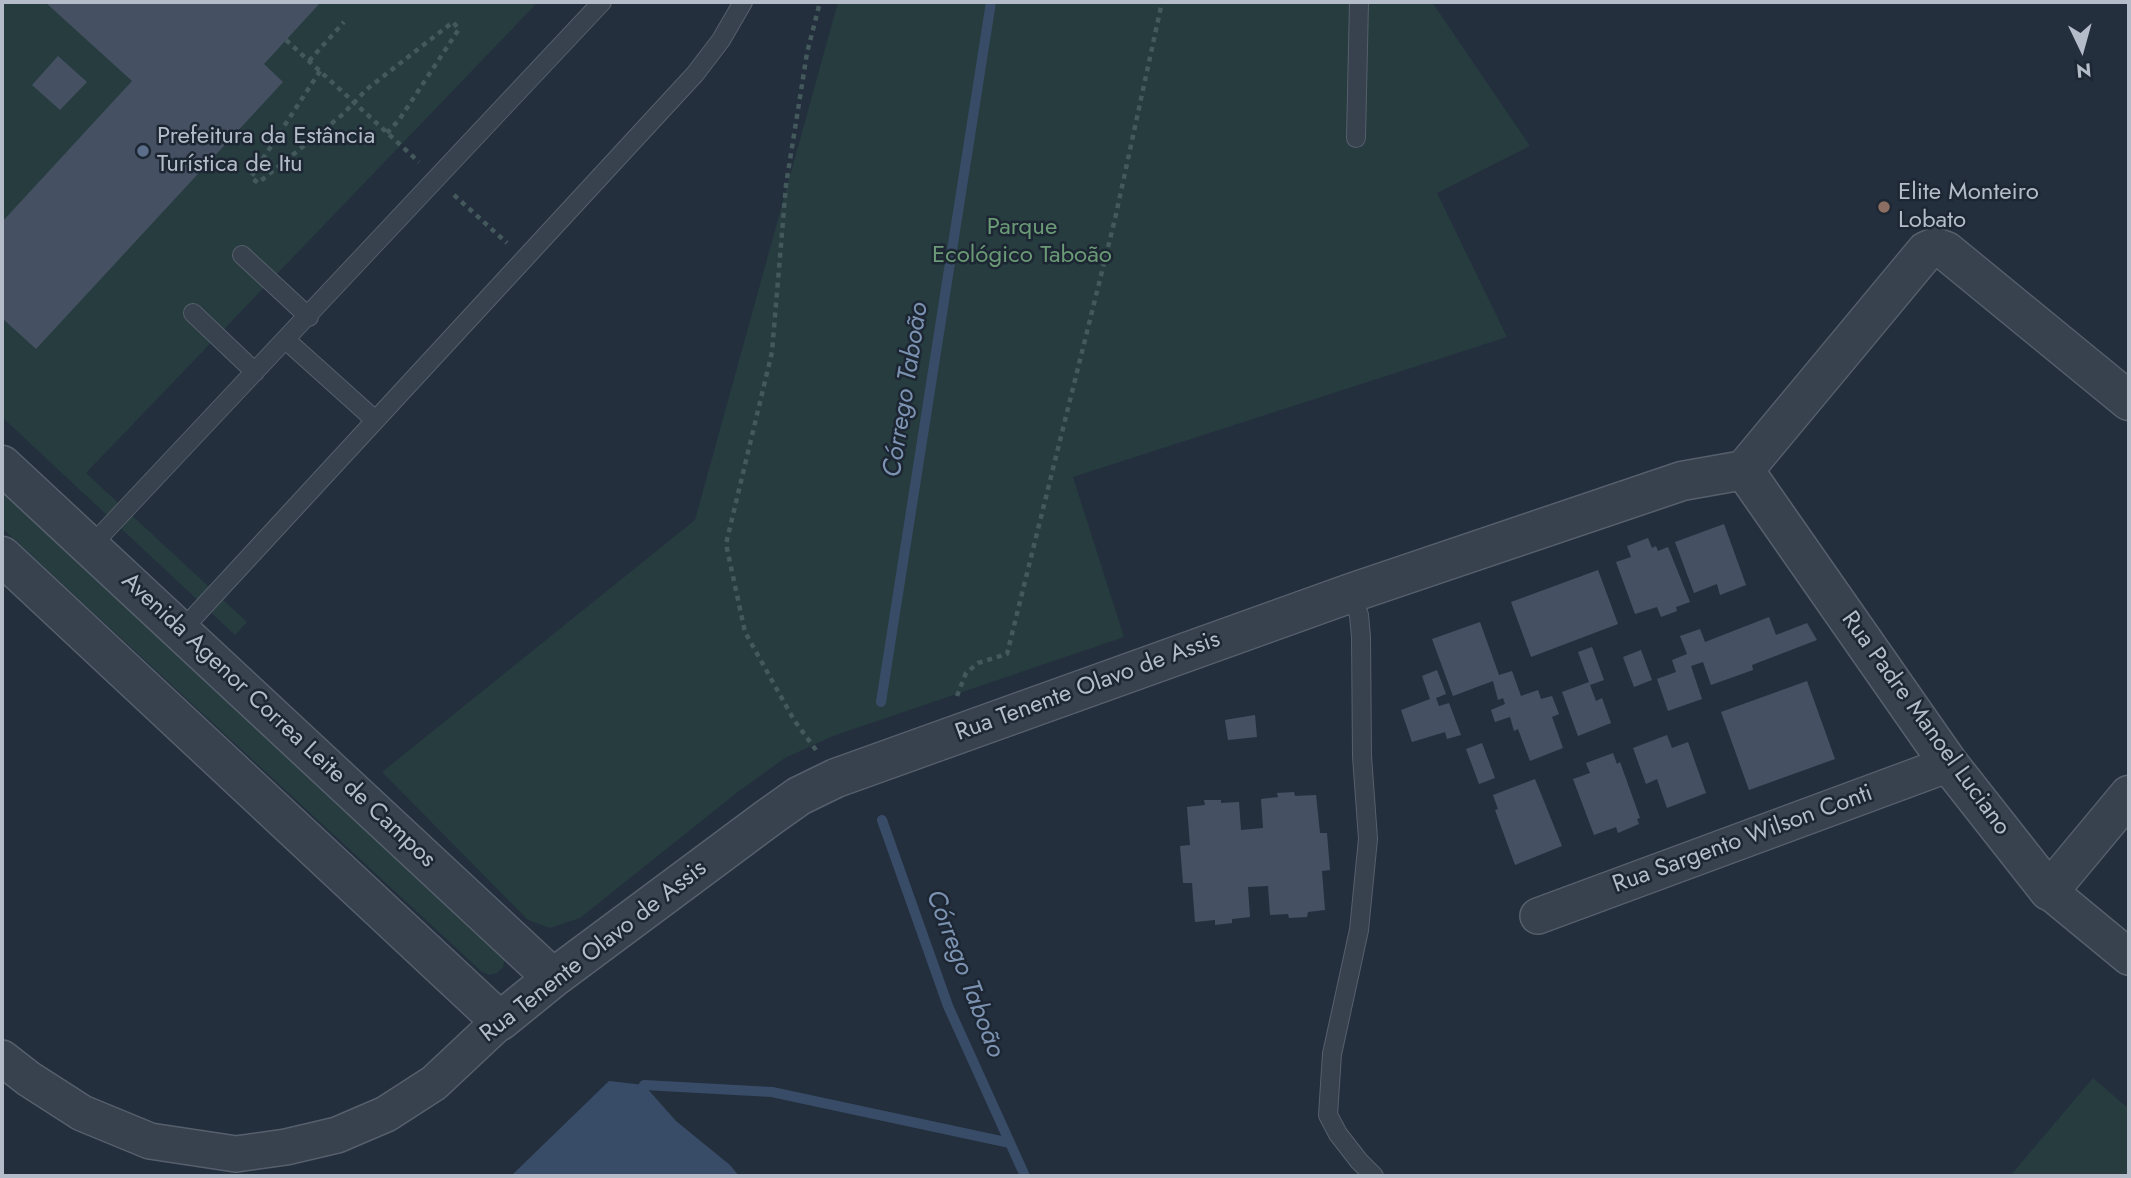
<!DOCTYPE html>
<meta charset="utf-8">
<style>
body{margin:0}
#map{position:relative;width:2131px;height:1178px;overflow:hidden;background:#242f3e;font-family:Jost,sans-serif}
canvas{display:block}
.frame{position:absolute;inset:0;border:4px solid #b4bcc9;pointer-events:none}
.north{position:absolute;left:2047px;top:14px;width:70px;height:70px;-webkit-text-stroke:5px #1d2633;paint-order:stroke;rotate:175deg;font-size:19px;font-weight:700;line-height:28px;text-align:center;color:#b4bcc9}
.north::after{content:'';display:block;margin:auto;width:24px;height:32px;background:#b4bcc9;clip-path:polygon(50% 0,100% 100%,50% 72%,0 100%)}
</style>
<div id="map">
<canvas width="2131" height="1178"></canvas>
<div class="frame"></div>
<div class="north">N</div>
</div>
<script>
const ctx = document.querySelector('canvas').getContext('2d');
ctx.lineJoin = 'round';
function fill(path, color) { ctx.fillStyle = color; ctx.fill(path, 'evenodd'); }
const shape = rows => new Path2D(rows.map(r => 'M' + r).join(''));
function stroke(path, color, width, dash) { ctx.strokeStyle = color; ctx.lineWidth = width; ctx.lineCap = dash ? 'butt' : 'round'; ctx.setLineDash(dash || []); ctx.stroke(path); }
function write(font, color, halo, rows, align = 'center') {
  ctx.font = font + ' Jost,sans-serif'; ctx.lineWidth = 5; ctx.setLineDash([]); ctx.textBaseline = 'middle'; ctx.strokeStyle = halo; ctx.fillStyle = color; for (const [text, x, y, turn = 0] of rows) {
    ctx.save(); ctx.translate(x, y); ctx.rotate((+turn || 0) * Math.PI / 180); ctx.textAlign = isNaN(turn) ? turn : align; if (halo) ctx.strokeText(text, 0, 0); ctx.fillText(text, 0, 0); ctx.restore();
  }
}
const green = shape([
 [2,2,538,2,86,473,247,622,235,635,2,417],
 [838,2,1432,2,1530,146,1437,193,1507,337,1073,477,1124,637,833,736,785,758,739,791,580,918,550,928,528,920,382,772,695,520],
 [2,488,505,959,503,967,497,973,489,975,481,971,2,528],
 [2093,1078,2129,1109,2129,1176,2010,1176]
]);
const water = shape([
 [609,1081,644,1085,676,1121,730,1165,739,1176,511,1176]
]);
const stream = shape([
 [881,702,991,2],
 [882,820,948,1006,1025,1176],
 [638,1097,644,1085,772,1092,1010,1143]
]);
const building = shape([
 [45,2,321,2,264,64,283,82,36,349,2,318,2,222,132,81],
 [58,56,87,82,60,110,32,85],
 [1724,524,1746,585,1720,595,1717,584,1694,593,1675,542],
 [1648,538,1652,548,1656,546,1658,551,1668,547,1690,602,1676,607,1677,611,1661,617,1657,607,1635,614,1616,562,1631,557,1627,546],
 [1598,570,1618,624,1531,657,1511,602],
 [1769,617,1776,635,1807,623,1817,640,1752,665,1753,670,1711,685,1703,662,1691,666,1702,699,1668,711,1657,679,1676,672,1672,660,1687,654,1680,636,1700,629,1705,642],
 [1480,622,1499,675,1512,671,1521,696,1538,690,1541,699,1552,696,1559,714,1552,717,1563,748,1530,761,1518,729,1514,731,1510,717,1495,722,1491,710,1505,704,1503,698,1498,700,1493,681,1453,696,1432,639],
 [1592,647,1604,680,1590,685,1596,701,1602,698,1611,723,1578,736,1562,692,1589,682,1578,652],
 [1641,650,1652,680,1634,687,1623,657],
 [1437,670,1446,694,1436,698,1439,706,1449,703,1461,735,1447,739,1445,732,1412,742,1401,710,1430,699,1422,676],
 [1807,681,1835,759,1749,790,1721,712],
 [1255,715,1257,737,1228,740,1225,720],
 [1667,735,1672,748,1688,742,1706,793,1667,808,1657,779,1646,784,1633,748],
 [1482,743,1495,778,1479,784,1466,749],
 [1613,753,1617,764,1620,762,1640,818,1637,819,1639,824,1618,833,1616,827,1594,835,1573,779,1590,773,1586,763],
 [1535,779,1562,846,1515,865,1495,810,1498,809,1493,795],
 [1294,792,1295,796,1316,795,1320,833,1327,833,1330,870,1322,871,1325,910,1308,912,1307,917,1289,918,1288,914,1270,915,1268,886,1248,887,1250,917,1232,919,1232,923,1215,925,1215,920,1195,922,1192,883,1183,883,1180,846,1190,845,1187,807,1205,805,1204,800,1221,800,1221,803,1239,802,1241,830,1263,828,1261,799,1278,797,1277,793]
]);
const path = shape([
 [286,40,419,162],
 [309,61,344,22],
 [320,71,251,177,258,183,342,115,367,89,453,22,459,29,399,120,387,133],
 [454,195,507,243],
 [957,696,966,673,978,663,1007,654,1115,219,1162,2],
 [816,750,794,720,745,632,726,544,772,352,786,185,807,53,820,2]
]);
const service = shape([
 [1356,138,1359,2],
 [242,255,309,317],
 [193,313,255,372],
 [286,340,375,420],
 [90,547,602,2],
 [1351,593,1359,615,1361,637,1362,756,1368,839,1359,930,1332,1054,1328,1115,1338,1134,1359,1161,1374,1176],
 [181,631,695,74,721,40,743,2]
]);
const minor = shape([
 [2049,891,2129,957],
 [1538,916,1949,764],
 [2,1058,29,1079,82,1113,150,1141,236,1154,286,1147,337,1135,386,1114,434,1083,500,1021]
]);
const tertiary = shape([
 [2,465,553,978],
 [1744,470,1949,764,2049,891,2129,795],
 [2,556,500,1021,553,978,768,818,799,796,836,778,1351,593,1682,481,1744,470,1926,251,1935,247,1946,251,2129,401]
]);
const markers = [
 [143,151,7,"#5c6f8a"],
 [1884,207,7,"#8d6e63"]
];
const poiNames = [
 ["Prefeitura da Estância",157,137],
 ["Turística de Itu",157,165],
 ["Elite Monteiro",1898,193],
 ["Lobato",1898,221]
];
const parkNames = [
 ["Parque",1022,228],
 ["Ecológico Taboão",1022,256]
];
const streetNames = [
 ["Rua Tenente Olavo de Assis",1088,687,-20],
 ["Avenida Agenor Correa Leite de Campos",278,721,43],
 ["Rua Padre Manoel Luciano",1925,724,54],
 ["Rua Sargento Wilson Conti",1743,840,-20],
 ["Rua Tenente Olavo de Assis",594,952,-38]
];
const waterNames = [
 ["Córrego Taboão",907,390,-81],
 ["Córrego Taboão",964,974,69]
];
fill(green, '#263c3f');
fill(water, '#394c67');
stroke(stream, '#394c67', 10);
fill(building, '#455162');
stroke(service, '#565f6c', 20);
stroke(minor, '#565f6c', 38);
stroke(tertiary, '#565f6c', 41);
stroke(path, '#44595c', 4.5, [5, 5]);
stroke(service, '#38414e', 18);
stroke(minor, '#38414e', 35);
stroke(tertiary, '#38414e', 38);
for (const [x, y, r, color] of markers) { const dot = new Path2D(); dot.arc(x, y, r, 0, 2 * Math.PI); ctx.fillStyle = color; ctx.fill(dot); stroke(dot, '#1d2633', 2.5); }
write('24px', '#b4bcc9', '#1d2633', poiNames, 'left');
write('24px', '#6b9a76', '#1d2633', parkNames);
write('24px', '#b4bcc9', '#1d2633', streetNames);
write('italic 26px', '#7c92b1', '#1d2633', waterNames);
</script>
